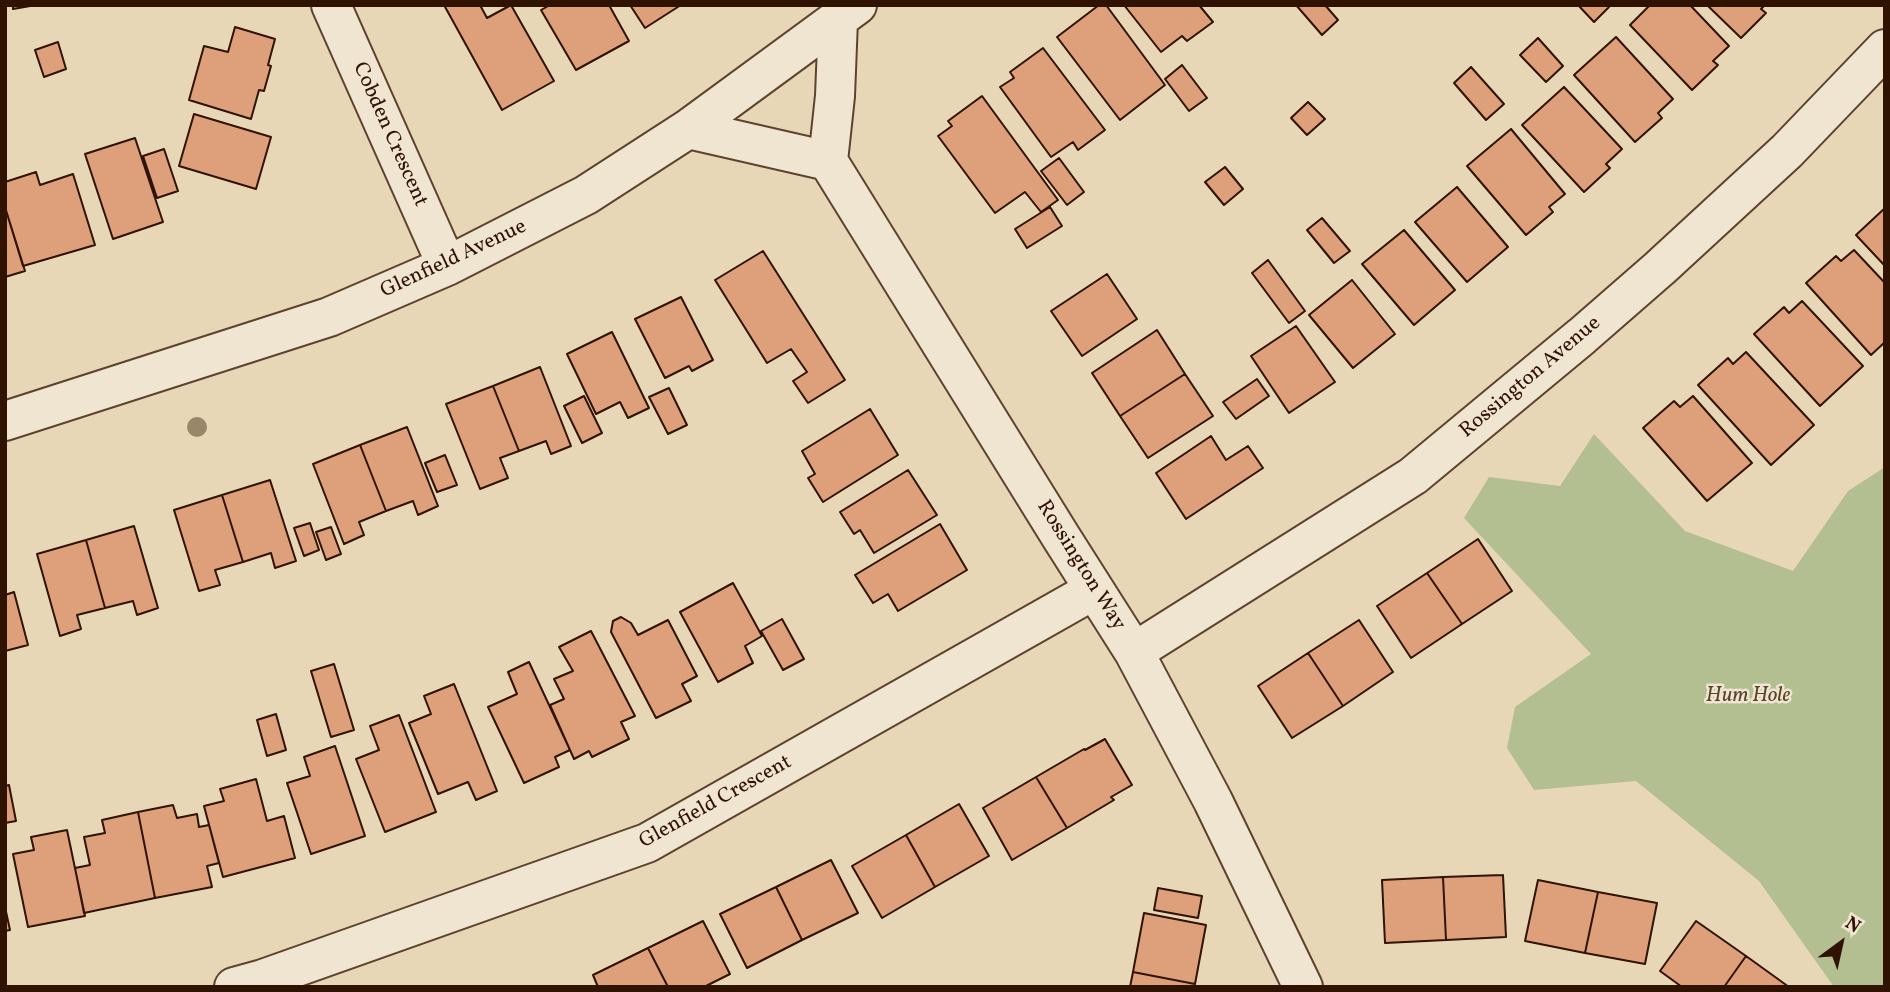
<!DOCTYPE html>
<style>
body{margin:0}
#map{position:relative;width:1890px;height:992px;overflow:hidden;background:#e8d7b7;font-family:Vollkorn,serif}
canvas{display:block}
.frame{position:absolute;inset:0;border:7px solid #2f1200;pointer-events:none}
.north{position:absolute;left:1806px;top:908px;width:70px;height:70px;-webkit-text-stroke:5px #f0e5d0;paint-order:stroke;rotate:33deg;font-size:19px;font-weight:700;line-height:28px;text-align:center;color:#2f1200}
.north::after{content:'';display:block;margin:auto;width:24px;height:32px;background:#2f1200;clip-path:polygon(50% 0,100% 100%,50% 72%,0 100%)}
</style>
<div id="map">
<canvas width="1890" height="992"></canvas>
<div class="frame"></div>
<div class="north">N</div>
</div>
<script>
const ctx = document.querySelector('canvas').getContext('2d');
ctx.lineJoin = 'round';
function fill(path, color) { ctx.fillStyle = color; ctx.fill(path, 'evenodd'); }
const shape = rows => new Path2D(rows.map(r => 'M' + r).join(''));
function stroke(path, color, width, dash) { ctx.strokeStyle = color; ctx.lineWidth = width; ctx.lineCap = dash ? 'butt' : 'round'; ctx.setLineDash(dash || []); ctx.stroke(path); }
function write(font, color, halo, rows, align = 'center') {
  ctx.font = font + ' Vollkorn,serif'; ctx.lineWidth = 5; ctx.setLineDash([]); ctx.textBaseline = 'middle'; ctx.strokeStyle = halo; ctx.fillStyle = color; for (const [text, x, y, turn = 0] of rows) {
    ctx.save(); ctx.translate(x, y); ctx.rotate((+turn || 0) * Math.PI / 180); ctx.textAlign = isNaN(turn) ? turn : align; if (halo) ctx.strokeText(text, 0, 0); ctx.fillText(text, 0, 0); ctx.restore();
  }
}
const green = shape([
 [1594,434,1685,531,1793,571,1848,491,1885,467,1885,987,1834,987,1759,881,1636,781,1534,790,1507,748,1515,707,1591,654,1464,518,1489,477,1560,486]
]);
const building = shape([
 [13,5,36,5,13,9,13,5],
 [444,5,480,5,487,18,511,5,554,81,502,110,444,5],
 [550,5,609,5,629,41,576,70,541,10,550,5],
 [630,5,681,5,645,28,630,5],
 [1099,5,1106,5,1165,85,1120,120,1057,37,1099,5],
 [1124,5,1199,5,1213,22,1187,41,1182,36,1161,52,1124,5],
 [1296,5,1325,5,1338,20,1322,35,1296,5],
 [1578,5,1607,5,1609,7,1594,22,1578,5],
 [1650,5,1690,5,1729,46,1713,61,1718,65,1692,90,1630,25,1650,5],
 [1707,5,1765,5,1761,9,1766,13,1741,38,1707,5],
 [235,27,275,39,268,65,271,66,264,91,259,90,251,119,189,100,204,46,228,52,235,27],
 [1616,37,1673,99,1658,113,1662,118,1635,142,1574,75,1616,37],
 [1538,38,1563,66,1546,82,1520,55,1538,38],
 [58,42,66,69,44,77,35,50,58,42],
 [1043,48,1105,130,1078,150,1073,142,1051,157,1000,87,1014,78,1010,72,1043,48],
 [1182,65,1207,98,1189,111,1165,79,1182,65],
 [1471,67,1504,104,1486,120,1454,83,1471,67],
 [1564,87,1622,149,1606,164,1610,168,1584,192,1522,125,1564,87],
 [982,96,1058,200,1041,212,1025,192,995,213,938,136,952,126,948,121,982,96],
 [1308,102,1325,119,1307,135,1291,118,1308,102],
 [194,114,271,137,256,189,179,166,194,114],
 [1511,129,1565,194,1549,207,1553,212,1526,235,1467,166,1511,129],
 [135,138,163,222,113,239,85,154,135,138],
 [164,149,178,191,157,198,143,156,164,149],
 [1059,158,1084,192,1067,205,1041,171,1059,158],
 [1225,167,1243,189,1224,205,1205,182,1225,167],
 [36,172,40,185,73,174,95,245,23,266,5,207,5,182,36,172],
 [1457,187,1508,247,1467,282,1415,222,1457,187],
 [5,207,25,271,5,277,5,207],
 [1050,207,1062,226,1027,248,1015,229,1050,207],
 [1885,208,1885,266,1856,235,1885,208],
 [1322,218,1350,251,1334,263,1307,230,1322,218],
 [1404,230,1455,290,1414,325,1362,264,1404,230],
 [1854,250,1885,283,1885,342,1871,355,1806,283,1836,256,1841,261,1854,250],
 [763,251,845,380,808,403,793,381,807,372,791,349,767,363,715,280,763,251],
 [1268,260,1305,311,1289,323,1252,273,1268,260],
 [1107,274,1137,319,1082,356,1051,311,1107,274],
 [1352,280,1395,334,1353,368,1309,315,1352,280],
 [681,297,713,360,692,371,689,366,665,378,635,319,681,297],
 [1802,301,1863,366,1820,406,1754,334,1784,307,1789,313,1802,301],
 [1296,326,1335,382,1289,413,1251,356,1296,326],
 [1157,330,1185,374,1120,416,1092,373,1157,330],
 [612,332,649,408,628,418,620,402,596,414,567,354,612,332],
 [1746,352,1814,425,1771,465,1698,385,1728,358,1733,364,1746,352],
 [540,367,571,446,551,454,546,441,519,451,493,386,540,367],
 [1185,374,1213,416,1148,458,1120,416,1185,374],
 [1257,379,1269,396,1236,419,1223,402,1257,379],
 [493,386,519,451,500,458,508,478,480,489,446,404,493,386],
 [669,388,687,425,668,434,649,397,669,388],
 [584,396,602,433,582,443,564,406,584,396],
 [1693,396,1752,463,1707,501,1643,428,1674,401,1680,407,1693,396],
 [870,409,898,455,823,502,808,478,815,474,802,451,870,409],
 [407,427,438,506,418,515,413,501,386,511,360,445,407,427],
 [1211,436,1226,460,1248,446,1263,468,1186,519,1156,473,1211,436],
 [360,445,386,511,359,522,364,535,344,544,313,464,360,445],
 [445,455,457,485,437,492,425,463,445,455],
 [908,470,937,515,874,553,860,530,854,534,840,512,908,470],
 [270,480,296,561,275,568,271,553,243,562,222,495,270,480],
 [222,495,243,562,215,570,220,585,199,591,174,510,222,495],
 [310,523,319,550,304,556,294,528,310,523],
 [940,524,967,570,898,611,888,594,873,603,855,575,940,524],
 [134,526,158,608,137,615,133,601,105,608,86,540,134,526],
 [331,527,341,554,326,560,316,532,331,527],
 [1478,539,1512,591,1462,624,1427,573,1478,539],
 [86,540,105,608,77,615,81,629,60,636,37,554,86,540],
 [1427,573,1462,624,1411,658,1377,606,1427,573],
 [733,583,762,636,745,646,753,663,718,682,680,612,733,583],
 [14,592,28,645,5,651,5,595,14,592],
 [621,617,631,623,638,635,668,620,697,676,682,684,691,701,656,718,611,632,613,621,621,617],
 [782,619,804,659,783,670,761,631,782,619],
 [1359,620,1393,672,1343,706,1308,653,1359,620],
 [591,631,635,716,621,722,629,739,592,757,589,751,574,759,550,705,564,699,554,679,573,671,559,647,591,631],
 [1308,653,1343,706,1292,738,1258,686,1308,653],
 [529,662,570,750,555,757,559,767,524,783,488,707,517,694,508,672,529,662],
 [334,664,354,730,331,737,311,671,334,664],
 [454,684,497,791,476,800,468,782,438,794,409,723,431,714,424,696,454,684],
 [276,714,286,750,267,756,257,720,276,714],
 [399,715,436,812,385,832,356,759,379,750,370,726,399,715],
 [1105,739,1132,785,1111,797,1114,800,1067,828,1036,777,1084,749,1085,750,1105,739],
 [335,746,365,836,311,854,287,783,310,776,304,757,335,746],
 [1036,777,1067,828,1012,860,983,808,1036,777],
 [256,779,267,821,284,816,295,858,223,877,204,806,224,801,220,789,256,779],
 [9,785,16,821,5,823,5,786,9,785],
 [959,804,989,856,935,887,906,835,959,804],
 [173,805,177,818,197,814,199,827,209,825,219,863,207,866,212,887,155,898,138,812,173,805],
 [138,812,155,898,84,913,75,868,90,865,84,837,105,833,102,820,138,812],
 [67,830,85,916,28,927,13,854,34,850,31,837,67,830],
 [906,835,935,887,882,918,852,866,906,835],
 [831,860,858,913,802,940,776,887,831,860],
 [1503,875,1506,937,1446,940,1443,877,1503,875],
 [1443,877,1446,940,1385,943,1382,880,1443,877],
 [1538,880,1598,892,1585,953,1525,941,1538,880],
 [776,887,802,940,747,968,720,914,776,887],
 [1158,888,1202,896,1198,918,1154,910,1158,888],
 [1598,892,1657,903,1645,964,1585,953,1598,892],
 [5,907,10,930,5,931,5,907],
 [1144,913,1206,925,1195,984,1133,972,1144,913],
 [703,921,730,974,704,987,668,987,648,948,703,921],
 [1696,921,1746,956,1724,987,1682,987,1660,971,1696,921],
 [648,948,668,987,598,987,593,975,648,948],
 [1746,956,1789,987,1724,987,1746,956],
 [1133,972,1195,984,1194,987,1130,987,1133,972]
]);
const minor = shape([
 [331,5,447,266],
 [688,129,828,161,1061,537,1134,652,1213,801,1303,987],
 [828,161,835,96,838,20],
 [5,421,329,317,447,266,586,195,688,129,857,5],
 [1134,652,1413,476,1582,336,1660,268,1787,151,1885,49],
 [234,987,263,979,647,843,1094,590]
]);
const trees = [
 [197,427]
];
const streetNames = [
 ["Cobden Crescent",389,135,66],
 ["Glenfield Avenue",454,260,-25],
 ["Rossington Avenue",1531,378,-40],
 ["Rossington Way",1080,566,58],
 ["Glenfield Crescent",716,803,-29]
];
const parkNames = [
 ["Hum Hole",1748,697]
];
fill(green, '#b3bf90');
fill(building, '#dea07b');
stroke(building, '#2f1200', 2);
stroke(minor, '#5d432e', 42);
stroke(minor, '#f0e5d0', 38);
ctx.fillStyle = '#98876a';
for (const [x, y] of trees) { ctx.beginPath(); ctx.arc(x, y, 10, 0, 2 * Math.PI); ctx.fill(); }
write('21px', '#2f1200', '#f0e5d0', streetNames);
write('italic 21px', '#57462b', '#f0e5d0', parkNames);
</script>
